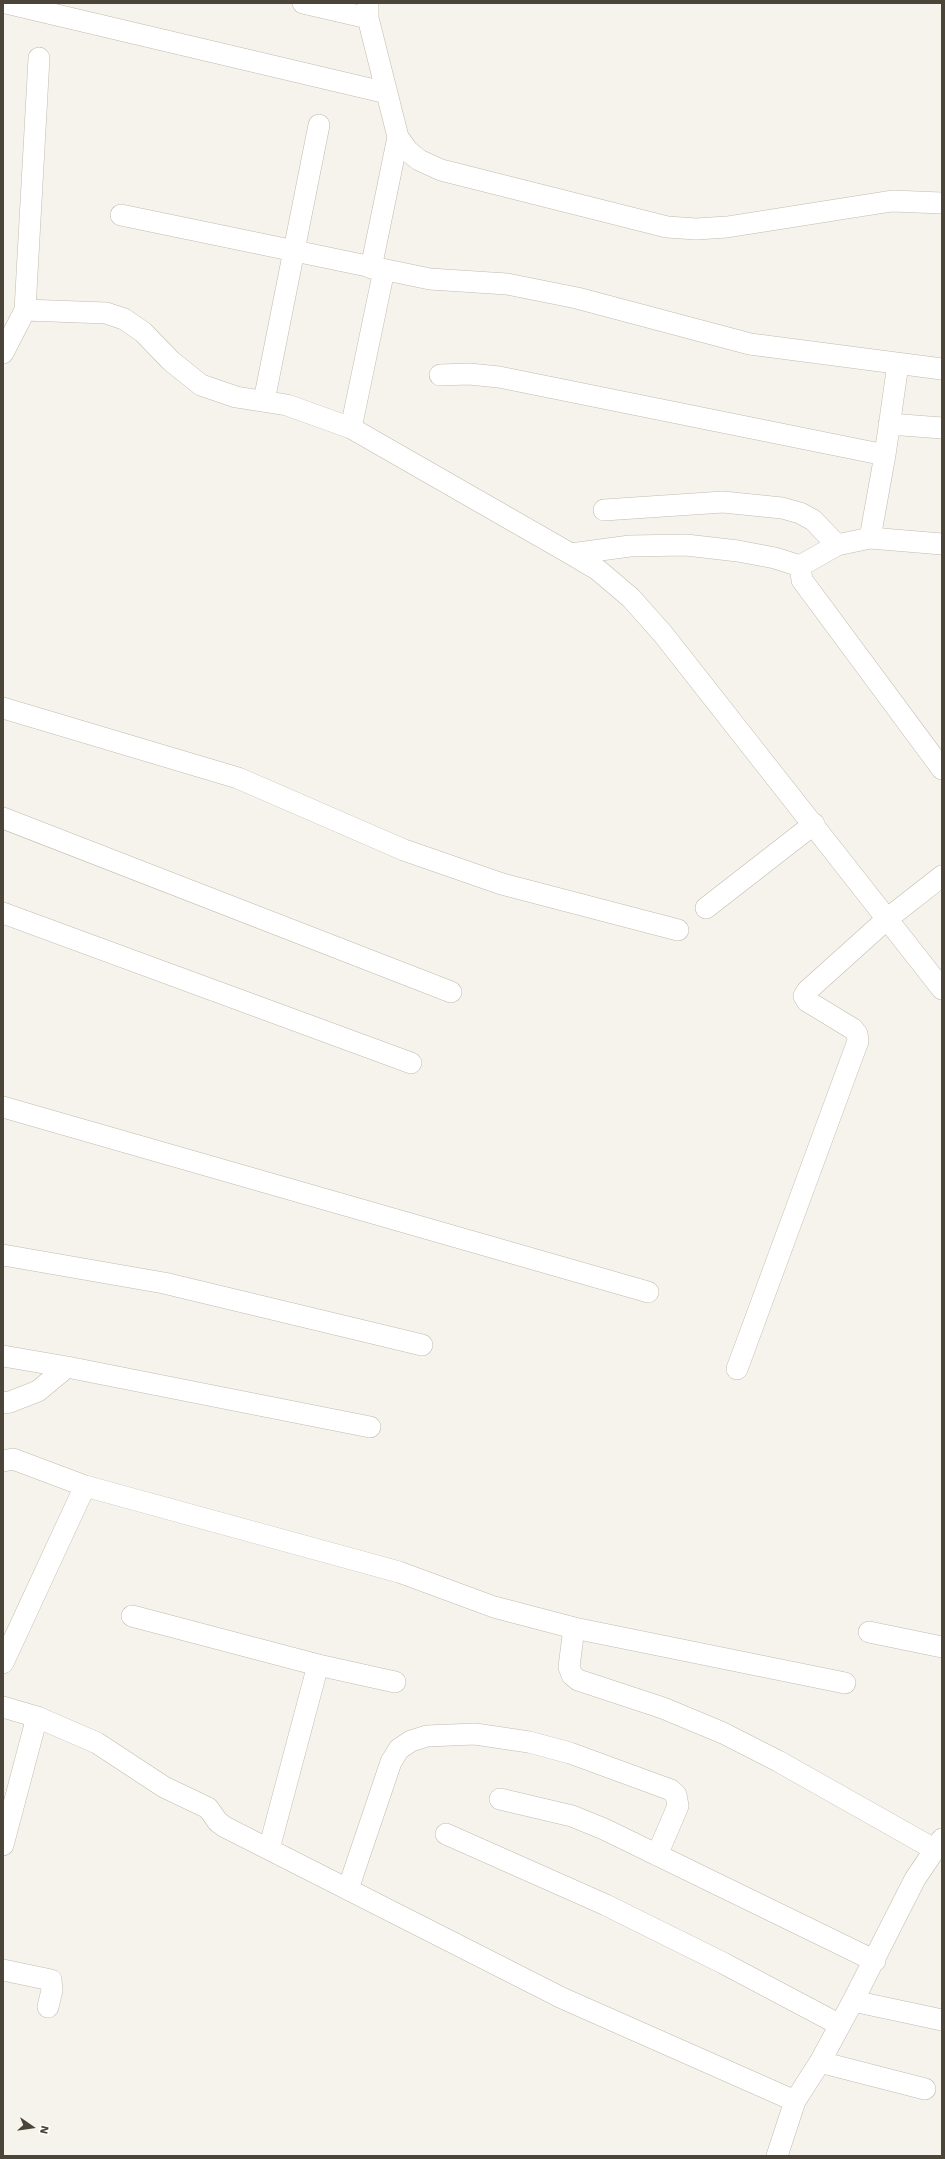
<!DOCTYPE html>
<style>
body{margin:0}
#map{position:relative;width:945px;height:2159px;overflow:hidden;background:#f6f3ec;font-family:"Work Sans",sans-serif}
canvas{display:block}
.frame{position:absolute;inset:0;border:4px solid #4b4439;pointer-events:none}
.north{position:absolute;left:12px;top:2107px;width:40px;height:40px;-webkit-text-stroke:3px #fff;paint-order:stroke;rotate:103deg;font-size:11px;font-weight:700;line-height:16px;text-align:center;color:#4b4439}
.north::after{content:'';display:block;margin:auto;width:14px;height:18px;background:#4b4439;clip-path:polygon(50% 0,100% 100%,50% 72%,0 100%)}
</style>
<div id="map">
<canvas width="945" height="2159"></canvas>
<div class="frame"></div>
<div class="north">N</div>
</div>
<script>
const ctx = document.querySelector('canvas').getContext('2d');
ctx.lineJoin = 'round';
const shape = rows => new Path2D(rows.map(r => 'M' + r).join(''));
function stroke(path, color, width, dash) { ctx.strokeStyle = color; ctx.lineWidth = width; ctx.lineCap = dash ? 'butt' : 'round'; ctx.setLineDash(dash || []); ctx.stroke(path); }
const minor = shape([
 [6,3,387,93],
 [303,3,368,18],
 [368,3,368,18,398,137,408,151,419,160,441,170,667,227,696,229,727,227,892,201,942,203],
 [121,215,430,279,507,284,577,298,750,344,942,369],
 [371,268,398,137],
 [25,310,106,313,124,319,143,332,171,361,201,385,236,397,287,405,351,428,571,554,598,570,631,598,663,634,942,989],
 [3,353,25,310,39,58],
 [440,375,469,374,499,377,885,455],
 [264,401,319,125],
 [889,424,942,428],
 [351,428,384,270],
 [604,510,723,502,782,508,800,513,813,520,837,545],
 [870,538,885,455,898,364],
 [942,544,870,538,837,545,800,566,802,580,942,769],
 [571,554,630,546,686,545,738,551,775,558,800,566],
 [3,708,238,778,404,850,502,884,678,930],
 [3,818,451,992],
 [706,908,814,824],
 [3,913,411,1063],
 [3,1107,648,1292],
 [3,1255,164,1283,422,1345],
 [3,1356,67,1367,370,1427],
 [737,1369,858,1041,857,1034,853,1029,807,1001,804,996,807,991,887,919,942,876],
 [3,1403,10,1402,38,1391,67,1367],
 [3,1461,13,1459,85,1486,399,1572,494,1607,574,1628,845,1683],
 [132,1616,318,1665,395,1682],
 [574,1628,569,1667,572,1675,578,1680,663,1708,723,1733,778,1761,934,1849],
 [869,1632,942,1647],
 [3,1663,85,1486],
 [3,1707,37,1717,97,1743,164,1787,208,1808,218,1822,225,1827,562,1998,795,2101],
 [500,1799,572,1816,604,1829,875,1961],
 [446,1834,606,1905,723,1963,840,2025],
 [3,1845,37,1717],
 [269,1849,318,1665],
 [348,1889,391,1762,399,1749,411,1741,427,1736,475,1734,529,1742,570,1753,671,1790,676,1795,678,1806,657,1855],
 [3,1970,51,1980,52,1990,48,2007],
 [853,2001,942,2020],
 [820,2062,925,2089],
 [777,2156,795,2101,820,2062,853,2001,915,1879,942,1839]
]);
stroke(minor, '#c2bbae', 22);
stroke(minor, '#fff', 21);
</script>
